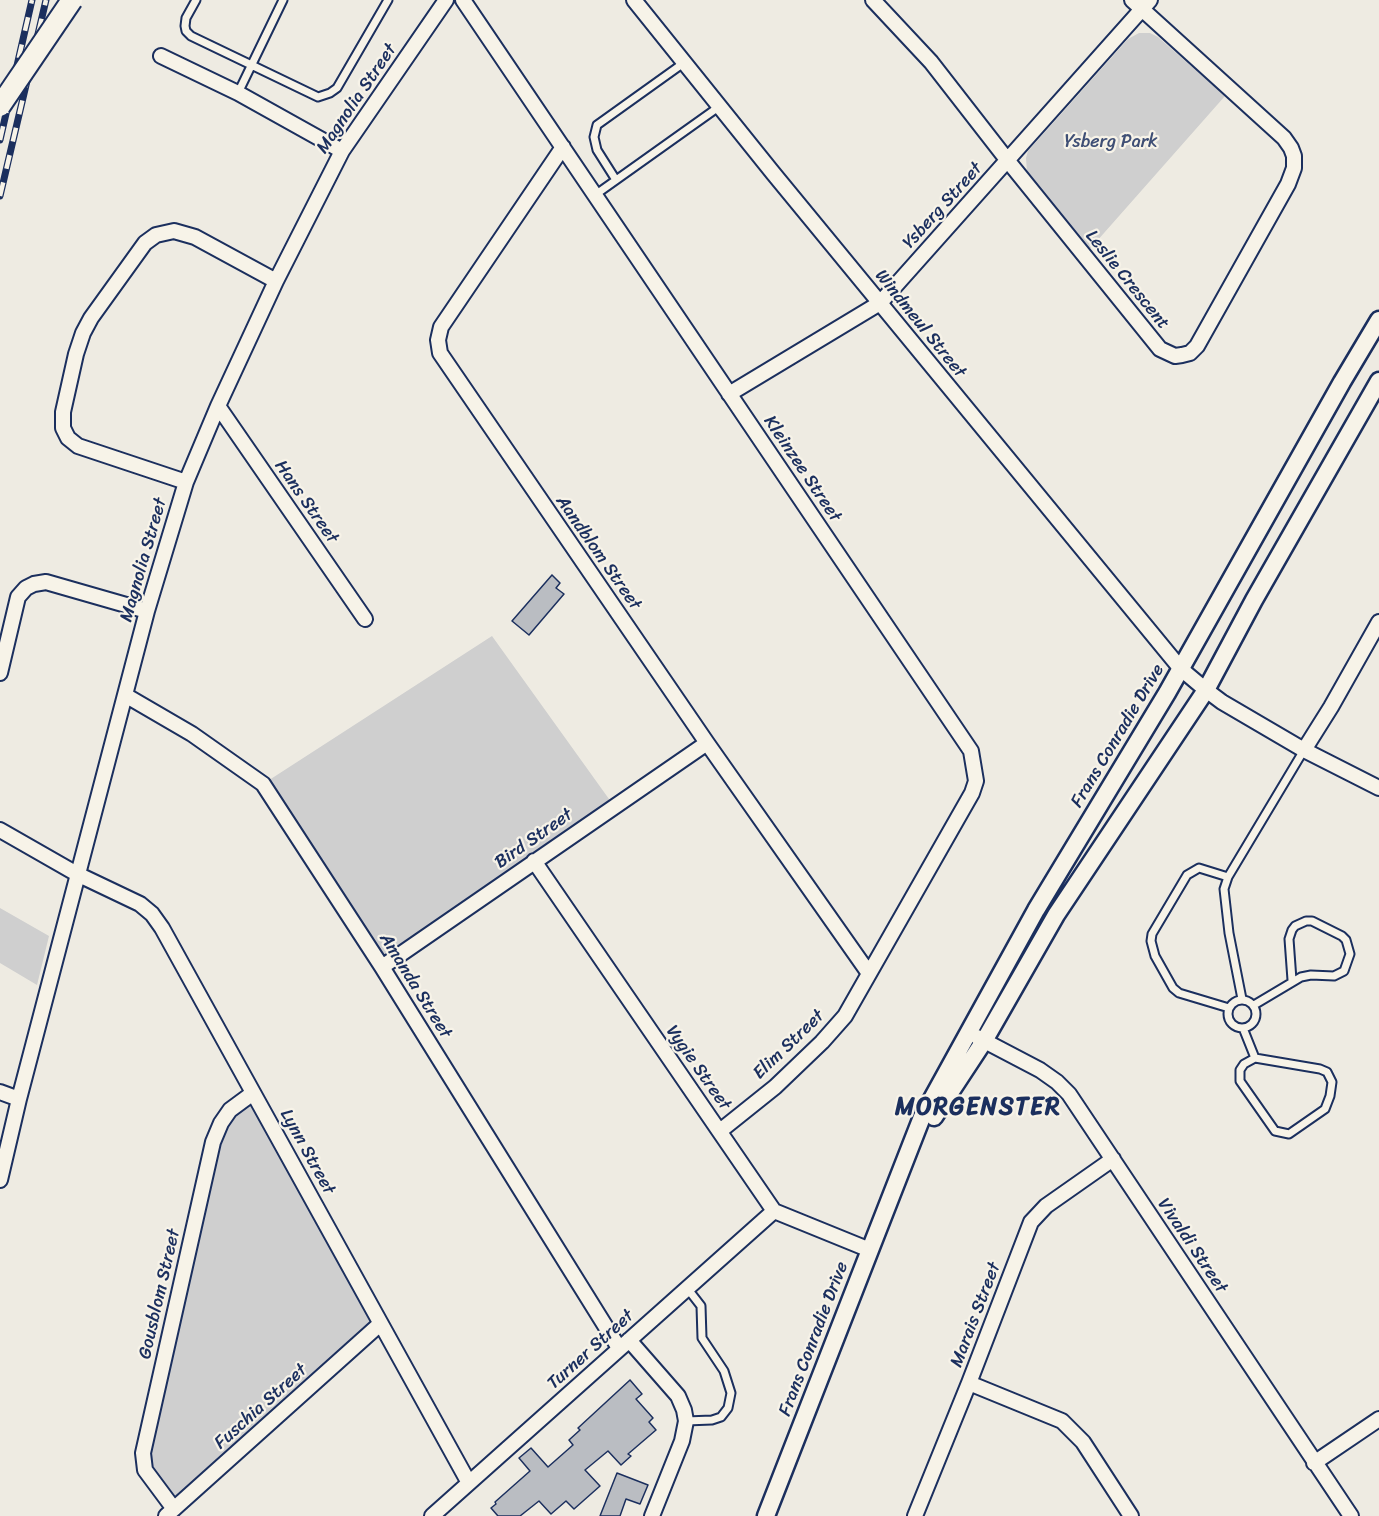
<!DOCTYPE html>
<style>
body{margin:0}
canvas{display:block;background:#eeebe2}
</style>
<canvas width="1379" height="1516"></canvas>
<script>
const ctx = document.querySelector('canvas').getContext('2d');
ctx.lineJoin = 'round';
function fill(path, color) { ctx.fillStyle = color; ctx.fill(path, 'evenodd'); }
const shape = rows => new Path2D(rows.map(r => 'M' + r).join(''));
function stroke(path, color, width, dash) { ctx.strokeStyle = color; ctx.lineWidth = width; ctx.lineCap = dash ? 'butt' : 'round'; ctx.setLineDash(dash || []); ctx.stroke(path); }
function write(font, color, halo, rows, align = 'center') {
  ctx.font = font + ' Sriracha,sans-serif'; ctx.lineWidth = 4.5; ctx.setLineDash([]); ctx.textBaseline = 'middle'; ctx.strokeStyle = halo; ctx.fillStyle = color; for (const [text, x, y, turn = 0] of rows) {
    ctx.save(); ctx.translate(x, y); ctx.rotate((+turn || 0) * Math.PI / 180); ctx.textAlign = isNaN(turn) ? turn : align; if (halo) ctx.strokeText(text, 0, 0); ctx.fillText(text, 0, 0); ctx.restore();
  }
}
const green = shape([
 [1139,33,1150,33,1158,37,1225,96,1089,250,1031,179,1027,172,1026,158,1028,151,1128,39],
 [492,636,614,806,382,967,263,784],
 [0,908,49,936,37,985,0,963],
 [255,1096,380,1324,179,1504,147,1471,146,1456,215,1139,230,1114]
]);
const building = shape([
 [552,575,560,583,556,588,564,594,529,635,512,621,552,575],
 [630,1380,642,1394,636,1399,653,1418,649,1422,656,1430,628,1454,631,1456,621,1465,608,1451,585,1470,600,1486,574,1509,566,1501,551,1514,539,1501,520,1516,498,1516,491,1508,496,1504,495,1502,530,1471,519,1458,531,1448,548,1467,573,1445,569,1440,580,1430,578,1428,630,1380],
 [617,1473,648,1485,640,1504,626,1499,620,1516,600,1516,617,1473]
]);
const service = shape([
 [196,0,186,18,185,26,186,31,191,36,318,97,330,93,337,88,388,0],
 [238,93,283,0],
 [616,180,597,150,594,137,597,125,685,62],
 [595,195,720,106],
 [1228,877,1199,868,1187,875,1152,934,1151,941,1155,956,1173,988,1179,993,1229,1008],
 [1242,999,1229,933,1224,889,1228,877,1304,750],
 '1228 1014a14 14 0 1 1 28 0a14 14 0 1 1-28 0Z',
 [1254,1005,1301,977,1311,975,1334,976,1344,971,1350,954,1346,940,1342,936,1312,921,1306,921,1295,926,1292,930,1289,939,1292,980],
 [1243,1028,1255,1058],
 [1255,1058,1320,1069,1327,1072,1332,1082,1330,1096,1325,1109,1289,1134,1275,1131,1240,1081,1240,1070,1244,1064,1255,1058],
 [686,1421,712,1420,721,1417,728,1408,731,1393,724,1371,702,1338,701,1306,687,1288]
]);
const minor = shape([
 [463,0,971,751,976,781,972,793,845,1016,822,1042,775,1087,720,1131],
 [634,0,773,173,1181,669,1206,690,1222,702,1304,750,1379,788],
 [873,0,931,62,1008,161,1160,349,1175,356,1182,355,1190,353,1197,346,1288,184,1294,168,1294,156,1291,148,1284,138,1132,0],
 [161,56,238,93,342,151],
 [563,147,441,327,438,340,440,353,707,743,868,972],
 [729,394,880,303,1150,0],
 [218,406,365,619],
 [186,482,78,446,68,438,63,428,63,412,76,354,83,333,91,318,145,243,156,235,174,231,195,237,276,281],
 [0,673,18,597,26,588,34,584,46,582,147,611],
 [125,695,192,734,263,784,382,967,619,1348],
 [1304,750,1331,707,1379,622],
 [0,830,77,874,140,904,152,914,162,928,469,1483],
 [534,861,774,1211,870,1250],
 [382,967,707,743],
 [977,1037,1040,1070,1057,1082,1069,1094,1351,1516],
 [0,1092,19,1099],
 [0,1180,19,1099,147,611,186,482,218,406,276,281,342,151,446,0],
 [629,1340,678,1396,684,1410,686,1421,682,1441,652,1516],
 [969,1383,1062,1421,1083,1442,1131,1516],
 [1314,1463,1379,1419],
 [174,1509,145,1470,143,1453,213,1142,221,1123,230,1110,253,1093],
 [166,1516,380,1324],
 [432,1516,774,1211],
 [915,1516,969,1383,1031,1222,1046,1206,1113,1159]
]);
const tertiary = shape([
 [934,1117,984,1041,1056,915,1206,690,1254,600,1379,381],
 [766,1516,922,1117,1036,910,1167,693,1342,382,1379,320]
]);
const rail = shape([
 [0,140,32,0],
 [0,196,46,0]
]);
const secondaryBridge = shape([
 [0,106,72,0]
]);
const streetNames = [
 ["Magnolia Street",357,99,-56],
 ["Ysberg Street",943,206,-48],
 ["Leslie Crescent",1127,280,51],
 ["Windmeul Street",920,324,51],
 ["Kleinzee Street",802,469,56],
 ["Hans Street",306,502,55],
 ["Aandblom Street",598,553,55],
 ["Magnolia Street",144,560,-74],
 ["Frans Conradie Drive",1118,736,-59],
 ["Bird Street",534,839,-35],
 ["Amanda Street",415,986,58],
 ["Elim Street",789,1045,-44],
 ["Vygie Street",698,1068,55],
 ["Lynn Street",307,1152,61],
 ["Vivaldi Street",1192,1246,56],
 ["Gousblom Street",160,1294,-77],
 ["Marais Street",976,1315,-69],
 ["Frans Conradie Drive",814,1339,-69],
 ["Turner Street",591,1350,-42],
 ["Fuschia Street",261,1407,-42]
];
const parkNames = [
 ["Ysberg Park",1111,142]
];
const districtNames = [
 ["MORGENSTER",978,1108]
];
fill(green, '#cfcfcf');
fill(building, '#babdc2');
stroke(building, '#1b2f5e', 1.5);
stroke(service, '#1b2f5e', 11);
stroke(minor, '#1b2f5e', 18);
stroke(tertiary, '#1b2f5e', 21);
stroke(service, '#f7f3e8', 7);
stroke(minor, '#f7f3e8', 14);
stroke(tertiary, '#f7f3e8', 16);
stroke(rail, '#1b2f5e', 7);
stroke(rail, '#f7f3e8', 4.5, [14]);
stroke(secondaryBridge, '#1b2f5e', 24, []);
stroke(secondaryBridge, '#f7f3e8', 20);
write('18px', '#1b2f5e', '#f7f3e8', streetNames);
write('18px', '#3f4f75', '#f7f3e8', parkNames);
ctx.letterSpacing = '1.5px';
write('bold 24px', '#1b2f5e', '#f7f3e8', districtNames);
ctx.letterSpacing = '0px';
</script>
